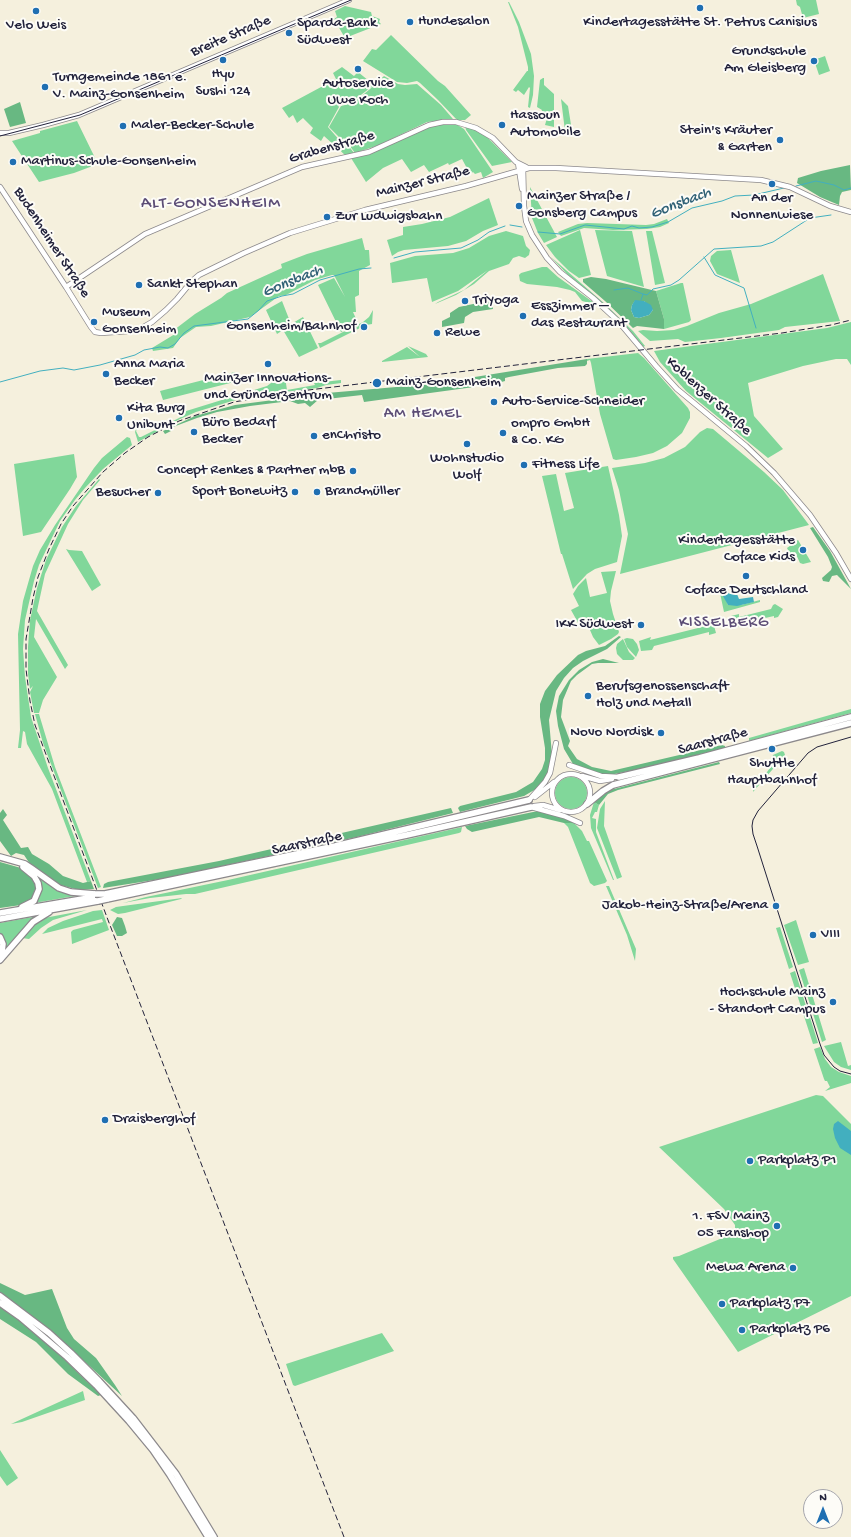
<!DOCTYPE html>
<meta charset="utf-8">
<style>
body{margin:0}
#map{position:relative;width:851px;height:1537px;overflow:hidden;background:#f5f0dd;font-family:"Gochi Hand",sans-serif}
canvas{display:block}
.north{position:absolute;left:803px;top:1489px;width:40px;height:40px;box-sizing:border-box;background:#fdfcf7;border:1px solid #a5a5ac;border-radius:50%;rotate:0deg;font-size:11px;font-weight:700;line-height:16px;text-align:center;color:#22223b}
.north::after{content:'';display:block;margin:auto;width:14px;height:18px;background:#1f6fb2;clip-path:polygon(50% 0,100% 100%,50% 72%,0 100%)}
</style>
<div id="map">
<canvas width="851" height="1537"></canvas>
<div class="north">N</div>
</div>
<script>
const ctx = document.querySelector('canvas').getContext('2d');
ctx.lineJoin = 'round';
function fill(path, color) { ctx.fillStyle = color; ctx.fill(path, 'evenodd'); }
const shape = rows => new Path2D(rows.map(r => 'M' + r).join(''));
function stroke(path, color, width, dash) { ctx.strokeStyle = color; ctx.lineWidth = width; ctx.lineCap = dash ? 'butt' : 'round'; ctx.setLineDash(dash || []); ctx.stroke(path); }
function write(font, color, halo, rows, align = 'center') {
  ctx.font = font + ' "Gochi Hand",sans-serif'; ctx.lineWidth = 4; ctx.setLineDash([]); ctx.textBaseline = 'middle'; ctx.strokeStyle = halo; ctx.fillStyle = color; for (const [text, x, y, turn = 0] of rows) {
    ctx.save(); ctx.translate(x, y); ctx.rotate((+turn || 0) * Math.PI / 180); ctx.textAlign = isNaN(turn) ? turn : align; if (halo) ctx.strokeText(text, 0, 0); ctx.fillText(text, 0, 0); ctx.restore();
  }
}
const green = shape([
 [796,0,816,0,819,14,803,18,800,7,797,5],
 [508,2,509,2,519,22,531,54,534,76,533,95,530,108,528,107,530,88,529,87,524,95,518,90,516,92,513,90,527,71,528,71,528,67,518,27],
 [345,6,371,12,372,16,380,19,379,22,381,24,345,38,334,19,337,17,335,11],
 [391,35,438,81,445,86,471,115,465,120,457,120,438,100,420,83,417,81,407,83,397,82,363,61,372,49,376,50],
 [825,56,830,71,819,75,814,60],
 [342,67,354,76,358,72,374,85,384,76,398,84,405,85,417,84,441,105,453,119,427,122,379,145,355,153,344,138,342,140,329,127,341,106,353,103,370,89,374,85,353,101,339,106,335,101,339,107,328,127,341,142,344,140,354,153,345,155,324,136,321,141,310,133,313,128,303,118,297,123,293,115,289,118,282,108,336,79,333,73],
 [543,78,544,78,544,85,554,94,554,127,545,125,547,118,540,117,542,110,537,107,540,80],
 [561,99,568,106,572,131,565,131],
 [77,121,98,164,74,173,39,182,12,141,40,133,40,131],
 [442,124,456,124,464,129,493,172,483,178,481,172,475,174,473,172,470,174,462,159,449,165,448,163,444,165,429,172,424,165,411,172,402,159,383,168,366,182,351,158,364,155,428,127],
 [465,126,472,128,487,137,512,162,492,166,466,130],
 [530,187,557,237,544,243,538,233,532,218],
 [489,198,498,225,483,231,466,241,448,246,404,250,398,252,392,256,387,240,403,235,403,227,422,224,450,217],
 [667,219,669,223,660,227,647,229,613,230,584,228,561,236,558,232,578,224,587,223,646,225,654,224],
 [580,230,591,275,579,278,569,271,555,257,546,245],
 [595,230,632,231,644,287,607,276],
 [506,231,523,236,526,246,530,250,529,255,525,258,519,256,513,258,509,264,489,271,474,284,456,295,435,304,438,302,464,290,488,270,458,291,432,302,427,278,392,283,390,263,415,256,453,253,469,248,489,236],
 [646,231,652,231,665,283,655,285],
 [362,238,365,250,369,250,370,265,359,271,359,295,355,297,356,312,353,312,358,323,341,332,318,285,334,278,345,297,334,275,332,275,315,280,286,295,279,296,250,317,211,326,196,327,180,338,173,348,153,351,152,348,175,334,174,330,195,314,221,298,227,293,282,268,281,264,307,254],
 [731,250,740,283,717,274,710,261,711,256,717,251],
 [551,257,605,304,633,331,645,346,643,347,618,317,567,274],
 [542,267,547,267,558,277,597,305,582,301,575,292,570,290,557,287,527,284,520,281,519,275,521,273],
 [823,274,840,321,785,327,779,330,721,338,685,342,678,339,650,341,638,331,643,330,657,331,674,330,687,326,719,313,751,304],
 [681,283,683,283,691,320,689,322,664,329,664,319,656,291],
 [282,301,291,324,303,317,318,348,299,357,283,330,277,334,266,310],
 [373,310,372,324,366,325,320,348,318,343,321,343,363,322,369,317],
 [851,322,851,365,847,359,836,359,803,366,748,383,754,416,783,449,768,458,686,391,660,362,654,351,827,328],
 [408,346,426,354,428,357,382,362,382,361,407,347,420,357],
 [638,353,644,358,688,408,690,412,690,418,682,433,667,446,653,453,636,457,616,460,613,459,600,414,591,363,590,360,587,361,587,359],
 [235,372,238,381,163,400,160,391],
 [283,374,285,376,286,374,285,377,287,390,315,385,314,383,341,380,341,383,326,385,317,388,260,395,232,401,196,412,180,419,138,442,135,432,136,429,137,429,136,431,139,437,141,437,181,417,183,412,267,386],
 [707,428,713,429,764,472,783,490,809,525,620,574,628,534,619,490,612,468,645,463,664,458,685,447,700,432],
 [127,437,130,438,132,445,103,469,85,488,75,500,60,521,39,565,34,581,25,620,23,649,25,677,31,717,48,768,91,881,87,882,52,789,27,744,25,732,23,731,21,748,18,748,20,730,18,634,23,601,33,566,40,550,55,525,94,468,102,458],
 [74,454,77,477,70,489,41,532,23,536,14,464],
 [608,466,619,515,622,536,617,562,595,569,587,574,573,589,562,554,561,554,542,476,556,474,564,511,574,508,565,473],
 [99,479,100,480,83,500,68,524,45,574,37,611,68,665,65,669,36,619,34,637,57,677,43,700,39,713,34,713,30,692,33,686,30,689,28,674,28,647,30,620,37,588,46,560,62,527,76,506],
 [798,540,811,562,803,564,800,563,795,552,790,554,787,548],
 [66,549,69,550,82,551,101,585,92,591],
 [616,571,611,591,610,601,613,614,619,632,618,634,611,639,599,645,593,637,587,623,581,628,571,610,579,606,573,594,578,586,586,578,590,597,607,593,601,572],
 [720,593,724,595,728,605,741,605,760,600,760,602,724,612],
 [775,604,783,609,778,617,774,618,774,616,743,623,741,626,734,628,731,616,739,614,739,617,771,609,773,605],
 [710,621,713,622,716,633,709,635,709,632,654,646,652,650,641,651,639,641,651,637,650,640,706,626,707,622],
 [627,638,633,639,637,644,639,650,636,657,627,647,624,639],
 [623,639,629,652,635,658,633,660,623,660,617,654,616,648,617,644],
 [851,709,851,713,749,741,749,738],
 [35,714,39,714,55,767,101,887,98,888,43,743],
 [782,751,784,752,785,755,753,792,756,776,764,775,767,772,770,768,773,755],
 '555 793a16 16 0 1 1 32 0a16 16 0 1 1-32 0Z',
 [605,801,604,826,622,877,617,879,597,828,600,809],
 [594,802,599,805,597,812,595,812,592,818,596,819,596,832,614,880,613,880,591,828,590,815],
 [564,823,574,823,582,831,587,841,589,841,607,881,605,883,594,886,590,883,568,827],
 [462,827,461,832,459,833,195,894,186,894,150,898,123,903,146,897,228,880],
 [36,873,61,891,75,896,34,903,39,898,41,892,41,885],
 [606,886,609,886,636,949,635,961,627,935],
 [182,898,181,899,125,913,118,914,110,910,116,907,123,906],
 [87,910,53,920,41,928,29,939,22,938,34,925,44,918],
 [102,910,109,930,72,944,71,932,73,930,103,922,102,919,42,934,48,928,63,921,93,911],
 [38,916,28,924,5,952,2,936,0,933,0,923],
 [796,920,809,962,798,965,784,925],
 [780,927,793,967,789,969,776,928],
 [804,968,826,1040,822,1042,799,970],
 [795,971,806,1006,806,1009,802,1010,790,973],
 [808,1011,818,1043,813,1044,803,1013],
 [841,1042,848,1066,851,1065,851,1070,841,1067,834,1062,824,1046],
 [820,1047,825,1059,831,1067,839,1072,851,1076,851,1083,825,1091,830,1087,827,1081,825,1081,824,1079,814,1049],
 [816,1095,823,1096,851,1124,851,1296,738,1352,673,1259,673,1257,679,1256,732,1234,735,1229,735,1225,724,1209,659,1147],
 [382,1333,394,1351,295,1386,293,1385,286,1364],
 [83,1391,85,1400,22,1422,11,1424],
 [0,1450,18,1478,7,1486,0,1476]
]);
const forest = shape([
 [20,102,26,123,10,127,4,109],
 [850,165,851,190,842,192,840,196,839,205,820,197,797,183,798,178,821,171],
 [591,277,606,279,656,291,664,319,664,329,637,326,633,328,605,301,583,282,583,279],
 [635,301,644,301,653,310,649,315,639,318,634,317,631,310,632,305],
 [492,300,493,309,473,312,465,317,464,323,442,327,442,321,450,317,450,313,459,307],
 [587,359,587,364,585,366,558,368,509,377,505,378,505,381,491,385,490,382,476,384,474,387,364,402,362,395,318,400,310,407,305,403,298,404,290,401,250,406,217,412,197,418,173,427,173,430,165,434,163,431,195,416,235,405,327,393,431,384],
 [813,527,830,551,851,589,837,575,832,576,829,582,823,581,822,578,831,570,832,567,828,557,810,528],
 [619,636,621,637,607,649,583,661,573,668,564,678,556,691,549,720,552,755,548,773,544,780,536,789,524,796,460,812,458,808,460,806,516,792,533,782,542,769,545,760,545,748,540,717,540,704,545,691,557,675,578,655,586,651,605,646],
 [603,659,619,663,598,663,592,664,577,675,571,681,563,700,561,717,570,741,568,746,577,759,592,767,611,771,722,745,725,746,725,748,653,766,610,775,600,774,573,764,564,749,558,726,556,711,559,696,569,680,579,670,592,662],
 [719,762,720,764,618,790,608,794,599,805,594,802,610,790],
 [451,808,453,813,357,837,167,878,103,888,104,884,108,882,219,861],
 [3,809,7,815,3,820,21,848,28,847,32,854,49,864,63,876,83,883,91,881,94,889,79,890,60,885,30,864,24,855,16,853,11,856,0,841,0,813],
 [538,811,560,816,574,823,564,823,539,817,472,832,467,829,465,826],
 [0,862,21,868,30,874,35,881,37,889,35,896,29,902,21,905,0,908],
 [117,917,122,918,125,926,127,933,122,936,117,936,112,925],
 [0,1283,25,1295,52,1289,67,1328,74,1339,96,1358,115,1385,122,1396,58,1337,0,1292],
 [0,1306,39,1335,101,1395,98,1396,68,1374,36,1342,0,1319]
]);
const water = shape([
 [635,300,644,301,651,305,653,310,649,315,639,318,634,317,631,310,632,305],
 [719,589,723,589,730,594,737,594,739,599,753,597,754,602,737,606,728,605],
 [838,1121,851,1131,851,1155,840,1148,835,1138,833,1129,834,1124]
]);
const stream = shape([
 [796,186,816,181,834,185,844,190,851,188],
 [510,225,522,227],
 [538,232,560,234,585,225,624,229,632,226,639,228,652,227,668,222,692,208,722,201,735,196,754,195,784,188],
 [704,257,715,275,744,288,756,328],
 [394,258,415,252,461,248,478,240,489,232,505,226],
 [614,290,628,288,643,294],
 [641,300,643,294,647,295,653,289,671,285,679,280,714,249,761,246,773,242,810,218,831,215],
 [0,382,40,371,63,368,74,370,100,365,135,355,144,350,160,347,168,348,175,344,184,333,194,326,248,319,259,310,267,301,282,296,293,294,320,280,359,269,371,268]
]);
const major = shape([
 [0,133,9,133,43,125,79,115,349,0],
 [518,163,522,189],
 [523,166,524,206,526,221,532,235,547,258,560,272,593,298,618,321,656,366,677,389,746,446,774,473,810,515,836,553,851,579],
 [0,187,66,287,91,327,95,332,101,333,130,331,140,329,152,322,166,310,177,299,192,281,199,275,244,253,290,233,365,210,466,186,529,168,556,168,761,180,790,187,830,206,851,212],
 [66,287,145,234,302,167,369,152,429,125,443,122,456,122,476,128,493,138,516,162,526,167],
 [569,765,601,776,619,777],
 '552 793a19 19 0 1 1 38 0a19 19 0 1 1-38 0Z',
 [582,776,600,781,612,779],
 [535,797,554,782],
 [529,800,545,782,550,773,556,743],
 [534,806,543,805,560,810],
 [531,807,564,816,580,823]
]);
const highway = shape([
 [619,777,699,758,851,717],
 [587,804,603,791,613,785,851,723],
 [0,857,25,864,31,868,59,888,71,892,95,894],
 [105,894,335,846,529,800],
 [107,899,407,835,531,807],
 [22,907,34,901,39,889,38,883,34,876,23,867],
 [0,913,94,897],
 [0,919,98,901],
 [0,937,3,944,2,952,0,956],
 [0,960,33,922,49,912],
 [0,1296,49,1333,71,1353,99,1381,133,1418,176,1474,214,1537],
 [0,1303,20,1317,67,1357,96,1385,129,1421,153,1450,170,1475,208,1537]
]);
const tram = shape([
 [0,136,80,115,351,0],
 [851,737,817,747,808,753,758,811,753,820,752,826,753,834,757,846,820,1044,824,1055,834,1067,840,1071,851,1074]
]);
const rail = shape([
 [344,1537,108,920,35,725,30,701,26,669,26,639,33,598,38,577,49,549,61,524,73,506,103,472,125,453,148,437,179,421,234,402,292,392,782,333,831,325,851,320]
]);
const highwayBridge = shape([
 [95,894,105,894],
 [98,901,107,899]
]);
const markers = [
 [700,8,4,"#1f6fb2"],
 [36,11,4,"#1f6fb2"],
 [410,22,4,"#1f6fb2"],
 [289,33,4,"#1f6fb2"],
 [223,60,4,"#1f6fb2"],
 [814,61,4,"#1f6fb2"],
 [358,69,4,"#1f6fb2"],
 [45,87,4,"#1f6fb2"],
 [502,125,4,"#1f6fb2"],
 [123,126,4,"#1f6fb2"],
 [780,140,4,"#1f6fb2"],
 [13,162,4,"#1f6fb2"],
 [772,184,4,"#1f6fb2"],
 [519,206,4,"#1f6fb2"],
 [327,217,4,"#1f6fb2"],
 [139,285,4,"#1f6fb2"],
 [465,301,4,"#1f6fb2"],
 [523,316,4,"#1f6fb2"],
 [94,322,4,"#1f6fb2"],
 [364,327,4,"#1f6fb2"],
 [437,333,4,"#1f6fb2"],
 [268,364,4,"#1f6fb2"],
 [106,374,4,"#1f6fb2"],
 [377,383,5,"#1f6fb2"],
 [494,402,4,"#1f6fb2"],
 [119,418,4,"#1f6fb2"],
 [194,432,4,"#1f6fb2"],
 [503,433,4,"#1f6fb2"],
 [314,436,4,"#1f6fb2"],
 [467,444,4,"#1f6fb2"],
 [524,465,4,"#1f6fb2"],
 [353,471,4,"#1f6fb2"],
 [295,492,4,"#1f6fb2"],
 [317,492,4,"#1f6fb2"],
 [158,493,4,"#1f6fb2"],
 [803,550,4,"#1f6fb2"],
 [746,576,4,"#1f6fb2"],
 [641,625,4,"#1f6fb2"],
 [588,696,4,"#1f6fb2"],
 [661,733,4,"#1f6fb2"],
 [772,749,4,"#1f6fb2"],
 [776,906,4,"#1f6fb2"],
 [813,935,4,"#1f6fb2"],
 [833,1002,4,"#1f6fb2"],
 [105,1120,4,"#1f6fb2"],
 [750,1161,4,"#1f6fb2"],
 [777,1226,4,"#1f6fb2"],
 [793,1268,4,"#1f6fb2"],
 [722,1304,4,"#1f6fb2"],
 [742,1330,4,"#1f6fb2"]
];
const poiNames = [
 ["Hundesalon",418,22],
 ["Kindertagesstätte St. Petrus Canisius",700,23,"center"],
 ["Sparda-Bank",297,24],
 ["Südwest",297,41],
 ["Velo Weis",36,26,"center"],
 ["Grundschule",806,52,"right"],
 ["Am Gleisberg",806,69,"right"],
 ["Hyu",223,75,"center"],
 ["Sushi 124",223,92,"center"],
 ["Turngemeinde 1861 e.",53,78],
 ["V. Mainz-Gonsenheim",53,95],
 ["Autoservice",358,84,"center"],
 ["Uwe Koch",358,101,"center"],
 ["Hassoun",510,116],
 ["Automobile",510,133],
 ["Maler-Becker-Schule",131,126],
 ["Stein's Kräuter",772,131,"right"],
 ["& Garten",772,148,"right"],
 ["Martinus-Schule-Gonsenheim",21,162],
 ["Mainzer Straße /",527,197],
 ["Gonsberg Campus",527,214],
 ["An der",772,199,"center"],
 ["Nonnenwiese",772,216,"center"],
 ["Zur Ludwigsbahn",335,217],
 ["Sankt Stephan",147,285],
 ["TriYoga",473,301],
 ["Esszimmer –",531,307],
 ["das Restaurant",531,324],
 ["Museum",102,313],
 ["Gonsenheim",102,330],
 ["Gonsenheim/Bahnhof",356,327,"right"],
 ["Rewe",445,333],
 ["Anna Maria",114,365],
 ["Becker",114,382],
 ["Mainzer Innovations-",268,379,"center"],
 ["und Gründerzentrum",268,396,"center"],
 ["Mainz-Gonsenheim",386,383],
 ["Auto-Service-Schneider",502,402],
 ["Kita Burg",127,409],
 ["Unibunt",127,426],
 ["Büro Bedarf",202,423],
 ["Becker",202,440],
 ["ompro GmbH",511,424],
 ["& Co. KG",511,441],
 ["enChristo",322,436],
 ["Wohnstudio",467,459,"center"],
 ["Wolf",467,476,"center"],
 ["Fitness Life",532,465],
 ["Concept Renkes & Partner mbB",345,471,"right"],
 ["Sport Bonewitz",287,492,"right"],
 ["Brandmüller",325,492],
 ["Besucher",150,493,"right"],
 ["Kindertagesstätte",795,541,"right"],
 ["Coface Kids",795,558,"right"],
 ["Coface Deutschland",746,591,"center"],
 ["IKK Südwest",633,625,"right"],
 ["Berufsgenossenschaft",596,687],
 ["Holz und Metall",596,704],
 ["Novo Nordisk",653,733,"right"],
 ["Shuttle",772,764,"center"],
 ["Hauptbahnhof",772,781,"center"],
 ["Jakob-Heinz-Straße/Arena",768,906,"right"],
 ["VIII",821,935],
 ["Hochschule Mainz",825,993,"right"],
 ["- Standort Campus",825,1010,"right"],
 ["Draisberghof",113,1120],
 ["Parkplatz P1",758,1161],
 ["1. FSV Mainz",769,1217,"right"],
 ["05 Fanshop",769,1234,"right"],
 ["Mewa Arena",785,1268,"right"],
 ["Parkplatz P7",730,1304],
 ["Parkplatz P6",750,1330]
];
const streetNames = [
 ["Breite Straße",231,37,-23],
 ["Grabenstraße",332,148,-16],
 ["Mainzer Straße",423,183,-14],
 ["Budenheimer Straße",51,243,57],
 ["Koblenzer Straße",708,397,42],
 ["Saarstraße",713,742,-15],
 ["Saarstraße",307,844,-12]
];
const waterNames = [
 ["Gonsbach",681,204,-21],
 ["Gonsbach",293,282,-22]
];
const neighbourhoodNames = [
 ["AM HEMEL",423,415],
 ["KISSELBERG",724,624]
];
const quarterNames = [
 ["ALT-GONSENHEIM",211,204]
];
fill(green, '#81d79a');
fill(forest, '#68b882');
fill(water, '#42afbf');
stroke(stream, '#42afbf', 1);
stroke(major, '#8c898c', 6);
stroke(highway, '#8c898c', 8);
stroke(major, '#fff', 4.5);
stroke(highway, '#fff', 5.5);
stroke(tram, '#22223b', 1);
stroke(rail, '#22223b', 1, [6, 3]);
stroke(highwayBridge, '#8c898c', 8, []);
stroke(highwayBridge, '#fff', 5.5);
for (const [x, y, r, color] of markers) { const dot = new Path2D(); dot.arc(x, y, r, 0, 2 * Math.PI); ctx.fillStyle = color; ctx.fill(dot); stroke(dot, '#fdfcf7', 1.5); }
write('15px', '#22223b', '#fdfcf7', poiNames, 'left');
write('15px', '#22223b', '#fdfcf7', streetNames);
write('italic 16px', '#306176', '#fdfcf7', waterNames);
ctx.letterSpacing = '1px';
write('16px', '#5c4d76', '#fdfcf7', neighbourhoodNames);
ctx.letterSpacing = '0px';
ctx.letterSpacing = '1px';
write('17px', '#5c4d76', '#fdfcf7', quarterNames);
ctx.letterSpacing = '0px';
</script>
